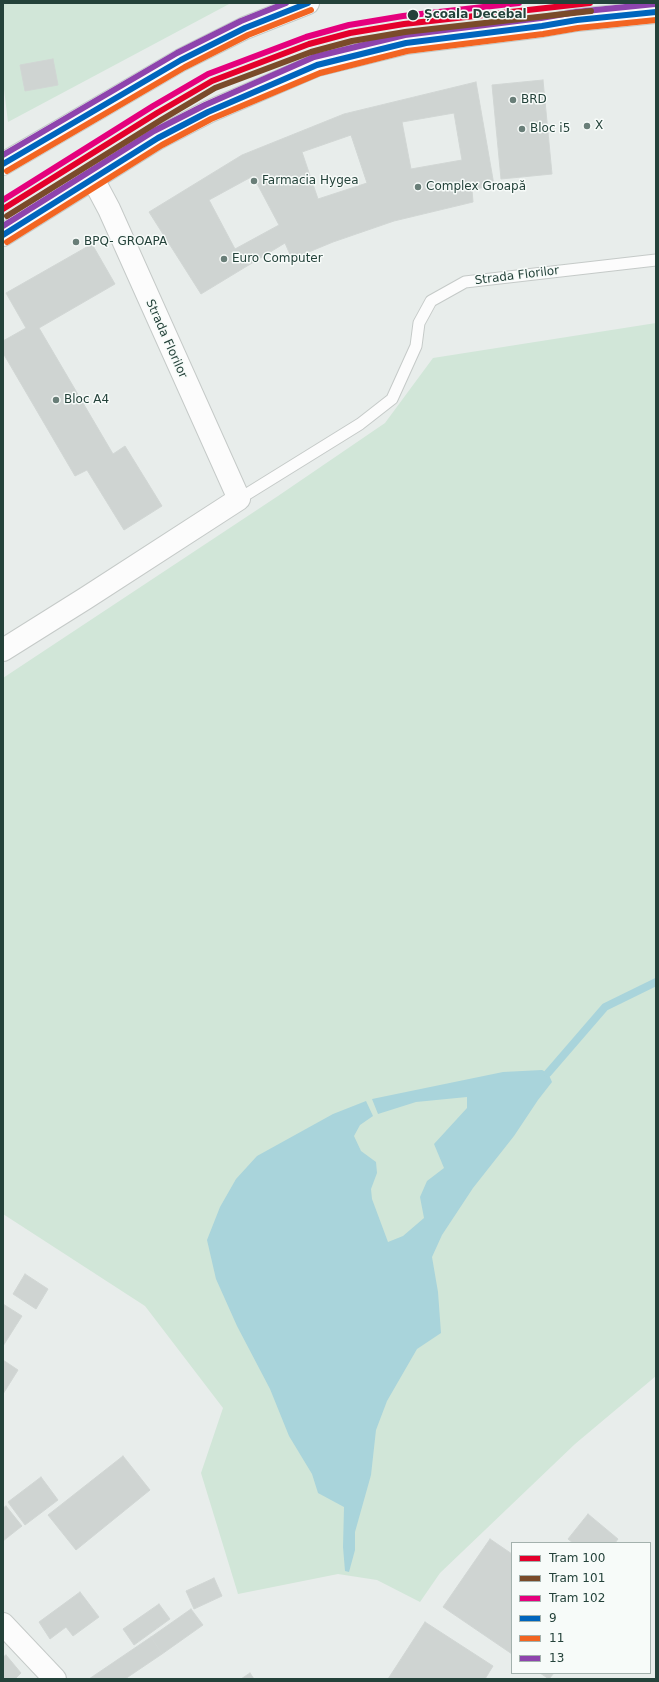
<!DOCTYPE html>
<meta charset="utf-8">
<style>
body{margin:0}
#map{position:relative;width:659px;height:1682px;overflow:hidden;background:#e8edeb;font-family:"DejaVu Sans",sans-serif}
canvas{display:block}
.frame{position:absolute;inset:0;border:4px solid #24423a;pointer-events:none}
.legend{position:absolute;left:511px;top:1542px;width:140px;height:132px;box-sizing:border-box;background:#f7fbf9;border:1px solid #a3b1ad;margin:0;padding:5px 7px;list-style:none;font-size:12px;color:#24423a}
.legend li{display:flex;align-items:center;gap:8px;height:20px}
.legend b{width:20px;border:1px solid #a3b1ad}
</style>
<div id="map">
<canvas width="659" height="1682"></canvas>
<div class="frame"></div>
<ul class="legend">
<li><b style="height:5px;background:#e4002b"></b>Tram 100</li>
<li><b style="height:5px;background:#7a4b2a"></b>Tram 101</li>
<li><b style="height:5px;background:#e5007d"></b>Tram 102</li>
<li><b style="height:5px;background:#0065bd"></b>9</li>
<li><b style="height:5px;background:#f26522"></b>11</li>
<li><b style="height:5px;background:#8e44ad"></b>13</li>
</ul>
</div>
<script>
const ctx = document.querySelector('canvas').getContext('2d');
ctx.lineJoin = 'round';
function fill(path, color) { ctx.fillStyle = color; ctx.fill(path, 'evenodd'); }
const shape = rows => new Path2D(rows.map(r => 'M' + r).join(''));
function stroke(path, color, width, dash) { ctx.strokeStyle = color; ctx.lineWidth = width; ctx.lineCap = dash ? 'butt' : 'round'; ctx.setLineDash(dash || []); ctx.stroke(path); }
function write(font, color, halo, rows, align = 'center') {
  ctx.font = font + ' "DejaVu Sans",sans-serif'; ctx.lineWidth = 3; ctx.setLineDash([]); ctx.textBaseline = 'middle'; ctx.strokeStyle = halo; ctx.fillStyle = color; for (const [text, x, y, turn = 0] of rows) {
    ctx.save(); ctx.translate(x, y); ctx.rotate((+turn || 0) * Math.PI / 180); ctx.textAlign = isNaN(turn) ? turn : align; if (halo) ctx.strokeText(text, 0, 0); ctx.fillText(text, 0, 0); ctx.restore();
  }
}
const green = shape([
 [3,3,231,3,8,122,3,81],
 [656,323,656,1376,575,1444,440,1573,420,1602,377,1580,338,1574,238,1594,201,1473,223,1408,145,1306,3,1214,3,678,278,496,385,423,433,358]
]);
const water = shape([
 [542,1070,548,1073,552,1082,538,1100,514,1136,473,1188,442,1235,432,1257,438,1292,441,1333,417,1349,387,1401,376,1430,371,1475,355,1532,355,1550,349,1572,345,1571,343,1547,344,1507,318,1493,312,1474,289,1436,270,1389,237,1326,216,1279,207,1240,220,1207,236,1179,257,1156,333,1114,366,1101,373,1116,360,1125,354,1136,361,1151,376,1162,377,1173,371,1189,372,1199,388,1242,403,1236,424,1218,420,1197,427,1181,444,1168,434,1144,467,1108,467,1097,416,1102,378,1114,372,1099,503,1072]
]);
const stream = shape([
 [548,1073,605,1007,656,982]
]);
const building = shape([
 [53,59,58,85,25,91,20,65,53,59],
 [543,80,552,174,501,179,492,85,543,80],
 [476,82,494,185,472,190,473,202,394,221,333,242,292,259,285,243,201,294,149,212,242,155,344,114,476,82],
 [454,113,462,160,411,169,402,122,454,113],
 [351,135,367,183,318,199,302,152,351,135],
 [253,176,279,225,235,249,209,200,253,176],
 [92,244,115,284,39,328,113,454,125,446,162,506,124,530,87,470,75,476,3,353,3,341,26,328,6,293,92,244],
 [25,1274,48,1289,36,1309,13,1294,25,1274],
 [3,1304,22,1316,3,1346,3,1304],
 [3,1360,18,1370,3,1394,3,1360],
 [123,1456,150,1490,76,1550,48,1515,123,1456],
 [41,1477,58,1500,25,1525,8,1502,41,1477],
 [6,1506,22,1526,3,1541,3,1508,6,1506],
 [588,1514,618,1539,615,1543,573,1543,568,1539,588,1514],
 [490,1539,512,1554,512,1654,443,1607,490,1539],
 [214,1578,222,1596,194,1609,186,1591,214,1578],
 [80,1592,99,1617,73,1636,66,1627,50,1639,39,1622,80,1592],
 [159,1604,170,1619,134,1645,123,1629,159,1604],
 [191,1609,203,1625,162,1654,151,1637,191,1609],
 [425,1622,493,1666,485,1679,388,1679,425,1622],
 [151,1637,162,1654,125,1679,89,1679,151,1637],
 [6,1655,21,1673,15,1679,3,1679,3,1657,6,1655],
 [250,1673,254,1679,241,1679,250,1673],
 [540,1673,554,1673,549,1679,540,1673]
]);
const lane = shape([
 [239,499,360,424,392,399,416,346,419,323,431,301,465,282,656,260]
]);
const street = shape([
 [3,650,86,598,239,499,109,209,93,179],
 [3,1624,55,1679]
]);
const secondary = shape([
 [3,164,181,60,245,28,308,3],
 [3,235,158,138,208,112,317,65,406,43,542,26,577,20,656,12]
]);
const bus1 = shape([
 [3,164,181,60,245,28,308,3],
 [3,235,158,138,208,112,317,65,406,43,542,26,577,20,656,12]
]);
const bus2 = shape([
 [7,171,185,67,248,35,311,10],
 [7,242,162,145,211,119,320,73,407,51,543,34,578,28,656,20]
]);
const bus3 = shape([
 [3,155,177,53,241,21,286,3],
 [3,226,154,131,205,105,314,57,405,35,541,18,576,12,655,4]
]);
const tram1 = shape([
 [3,209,157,113,212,81,309,44,350,33,404,24,590,3]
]);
const tram2 = shape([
 [7,216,161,120,215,88,311,52,352,41,405,32,591,11]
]);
const tram3 = shape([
 [3,200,153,106,208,74,306,37,349,25,403,16,519,3]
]);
const markers = [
 [413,15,6,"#24423a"],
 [513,100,4,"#697e78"],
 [587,126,4,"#697e78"],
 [522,129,4,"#697e78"],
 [254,181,4,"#697e78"],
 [418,187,4,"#697e78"],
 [76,242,4,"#697e78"],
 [224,259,4,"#697e78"],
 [56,400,4,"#697e78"]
];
const stopNames = [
 ["Școala Decebal",424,15]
];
const poiNames = [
 ["BRD",521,100],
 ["X",595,126],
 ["Bloc i5",530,129],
 ["Farmacia Hygea",262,181],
 ["Complex Groapă",426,187],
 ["BPQ- GROAPA",84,242],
 ["Euro Computer",232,259],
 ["Bloc A4",64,400]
];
const streetNames = [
 ["Strada Florilor",517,276,-7],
 ["Strada Florilor",166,339,66]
];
fill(green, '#d1e6d8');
fill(water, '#a9d4db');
stroke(stream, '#a9d4db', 8);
fill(building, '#cfd4d2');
stroke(building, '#d1d6d4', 1);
stroke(lane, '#c5cac8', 13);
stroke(street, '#c5cac8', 24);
stroke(secondary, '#c3cbc8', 24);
stroke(lane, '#fcfcfc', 11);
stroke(street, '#fcfcfc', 22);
stroke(secondary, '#fcfcfc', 22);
stroke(bus1, '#0065bd', 6);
stroke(bus2, '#f26522', 6);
stroke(bus3, '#8e44ad', 6);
stroke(tram1, '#e4002b', 6);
stroke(tram2, '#7a4b2a', 6);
stroke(tram3, '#e5007d', 6);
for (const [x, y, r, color] of markers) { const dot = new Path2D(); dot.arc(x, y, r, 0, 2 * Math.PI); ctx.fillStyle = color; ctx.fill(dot); stroke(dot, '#f7fbf9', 1.5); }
write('bold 12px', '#24423a', '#f7fbf9', stopNames, 'left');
write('12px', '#24423a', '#f7fbf9', poiNames, 'left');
write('12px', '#24423a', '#f7fbf9', streetNames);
</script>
